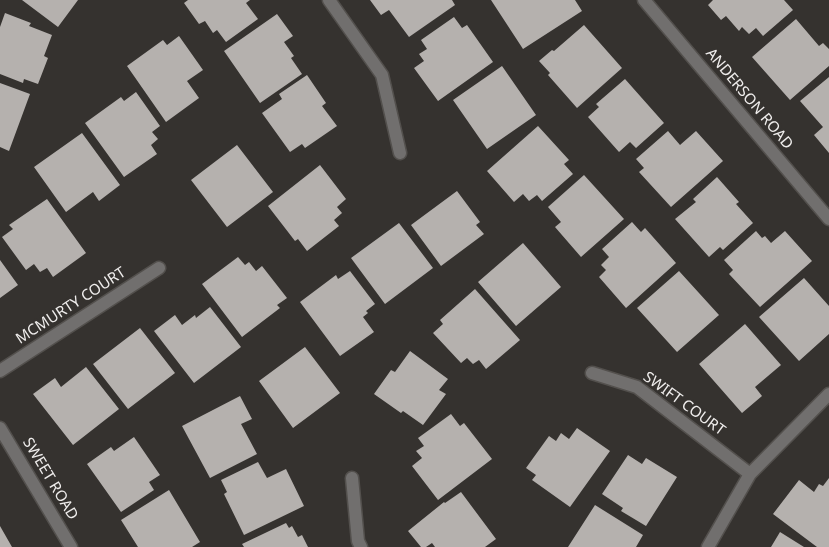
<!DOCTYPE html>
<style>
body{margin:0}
canvas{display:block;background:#35322f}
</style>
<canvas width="829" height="547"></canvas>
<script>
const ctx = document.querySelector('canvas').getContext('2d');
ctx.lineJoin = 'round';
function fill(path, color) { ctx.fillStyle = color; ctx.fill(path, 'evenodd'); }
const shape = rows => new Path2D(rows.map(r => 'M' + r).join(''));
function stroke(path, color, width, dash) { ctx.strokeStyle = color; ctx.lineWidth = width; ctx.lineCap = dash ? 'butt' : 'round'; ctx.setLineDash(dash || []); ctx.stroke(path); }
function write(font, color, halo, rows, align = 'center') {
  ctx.font = font + ' "Noto Sans",sans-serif'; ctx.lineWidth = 5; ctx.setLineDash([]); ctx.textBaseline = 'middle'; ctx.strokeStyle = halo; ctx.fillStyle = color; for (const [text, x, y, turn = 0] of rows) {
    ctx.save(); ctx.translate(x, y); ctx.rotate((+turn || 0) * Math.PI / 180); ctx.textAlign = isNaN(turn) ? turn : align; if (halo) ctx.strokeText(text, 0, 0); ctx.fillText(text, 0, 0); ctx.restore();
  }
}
const building = shape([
 [22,0,78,0,58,27],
 [188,0,250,0,246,3,258,19,226,42,217,30,213,33,205,21,199,24,184,3],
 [370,0,452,0,455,5,409,37,389,10,381,15],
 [491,0,575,0,582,11,523,49],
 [713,0,784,0,793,10,763,36,756,28,749,34,742,27,739,31,726,16,721,20,708,5],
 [5,13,31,23,29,26,52,35,44,56,48,58,38,84,24,79,23,83,0,74,0,27],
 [277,14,293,36,284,42,294,56,291,58,302,74,260,103,224,51],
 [454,17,462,28,467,25,493,62,438,101,414,68,424,61,419,54,427,49,421,40],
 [796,19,819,46,823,43,829,49,829,66,790,100,752,57],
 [584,25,622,68,577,108,548,75,550,73,539,61,552,50,554,51],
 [179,36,203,70,187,81,199,98,166,122,127,66,163,40,167,45],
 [502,66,536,115,487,149,453,100],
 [307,75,326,103,322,106,337,126,305,148,302,144,290,152,262,113,282,99,279,94],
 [829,77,829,153,814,135,823,127,800,101],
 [625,79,664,123,636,148,630,142,619,152,588,117,599,107,596,104],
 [0,83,30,94,9,151,0,147],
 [136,92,160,126,152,132,158,139,151,145,157,154,124,177,85,123,121,97,124,101],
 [538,126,569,160,564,164,573,174,542,201,537,195,529,201,523,194,514,202,487,171],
 [668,131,680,145,696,131,723,161,671,207,639,172,644,168,636,159],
 [82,133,120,185,99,201,93,192,66,212,34,167],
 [237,145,273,192,227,227,191,180],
 [320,165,346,199,337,207,342,213,334,220,339,226,307,251,298,239,295,241,268,206],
 [584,175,624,219,581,257,555,227,561,222,548,207],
 [717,177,739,202,736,204,753,223,723,250,720,247,709,257,675,219,696,202,693,199],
 [457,191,480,222,476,225,484,234,441,266,411,225],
 [47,199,86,253,53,277,47,268,40,272,34,264,26,270,2,237,13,229,9,225],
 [632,222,641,232,645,228,676,263,626,308,599,277,606,270,601,265,609,257,602,249],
 [399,223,433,268,385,304,351,258],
 [756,231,762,238,765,236,771,243,785,231,812,261,760,307,729,274,733,270,724,260],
 [523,243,561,287,516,326,478,282],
 [238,257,245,265,249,262,256,271,262,266,287,298,277,305,280,308,242,337,202,284],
 [0,260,18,285,0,298],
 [350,271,375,304,366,311,368,313,363,317,374,332,340,356,300,302,336,275,338,279],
 [679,271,719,315,677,352,637,308],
 [804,278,829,306,829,334,799,361,759,317],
 [475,289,520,340,486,369,479,360,473,364,467,358,461,363,433,333,443,324,440,320],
 [210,307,241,347,194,383,154,331,175,315,182,325,195,315,196,318],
 [745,324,781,365,755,387,762,396,742,413,699,364],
 [140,328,175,373,128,409,93,364],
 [305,347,340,393,293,428,259,381],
 [410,351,448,379,439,390,446,394,423,425,403,411,401,413,374,394,391,370,395,372],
 [86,367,119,409,73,445,33,394,55,378,61,387],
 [240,396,252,419,241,424,257,454,210,478,182,426],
 [451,414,460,426,464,423,492,459,438,500,412,466,422,458,416,451,424,446,418,438],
 [577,428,610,451,570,507,532,480,536,475,526,468,549,436,556,441,561,433,569,439],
 [134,437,160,475,149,482,154,490,121,512,87,464,111,447,114,451],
 [628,455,642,464,646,458,677,477,646,526,621,511,623,508,602,494],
 [258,462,267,478,286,469,304,506,244,535,224,494,227,492,221,480],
 [829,478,829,547,817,547,773,514,799,480,814,492,819,484,823,486],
 [169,490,200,542,192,547,138,547,121,520],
 [461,492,496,539,485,547,435,547,432,543,426,547,421,547,408,531,444,502,445,503],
 [595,505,643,535,636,547,568,547],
 [286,523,289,528,292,526,298,537,302,535,308,547,244,547,242,544],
 [0,526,12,547,0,547],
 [780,532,804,547,771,547]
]);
const minor = shape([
 [329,0,382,75,400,153],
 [644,0,829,219],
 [0,371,159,268],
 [592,373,637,387,750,474],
 [0,428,71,547],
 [352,478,358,541,361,547],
 [708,547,750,474,829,394]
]);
const streetNames = [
 ["ANDERSON ROAD",749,99,50],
 ["MCMURTY COURT",71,306,-33],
 ["SWIFT COURT",684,404,36],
 ["SWEET ROAD",50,479,59]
];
fill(building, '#b5b1ae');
stroke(minor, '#53504d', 15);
stroke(minor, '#716f6e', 12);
write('15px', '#efedec', '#35322f', streetNames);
</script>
